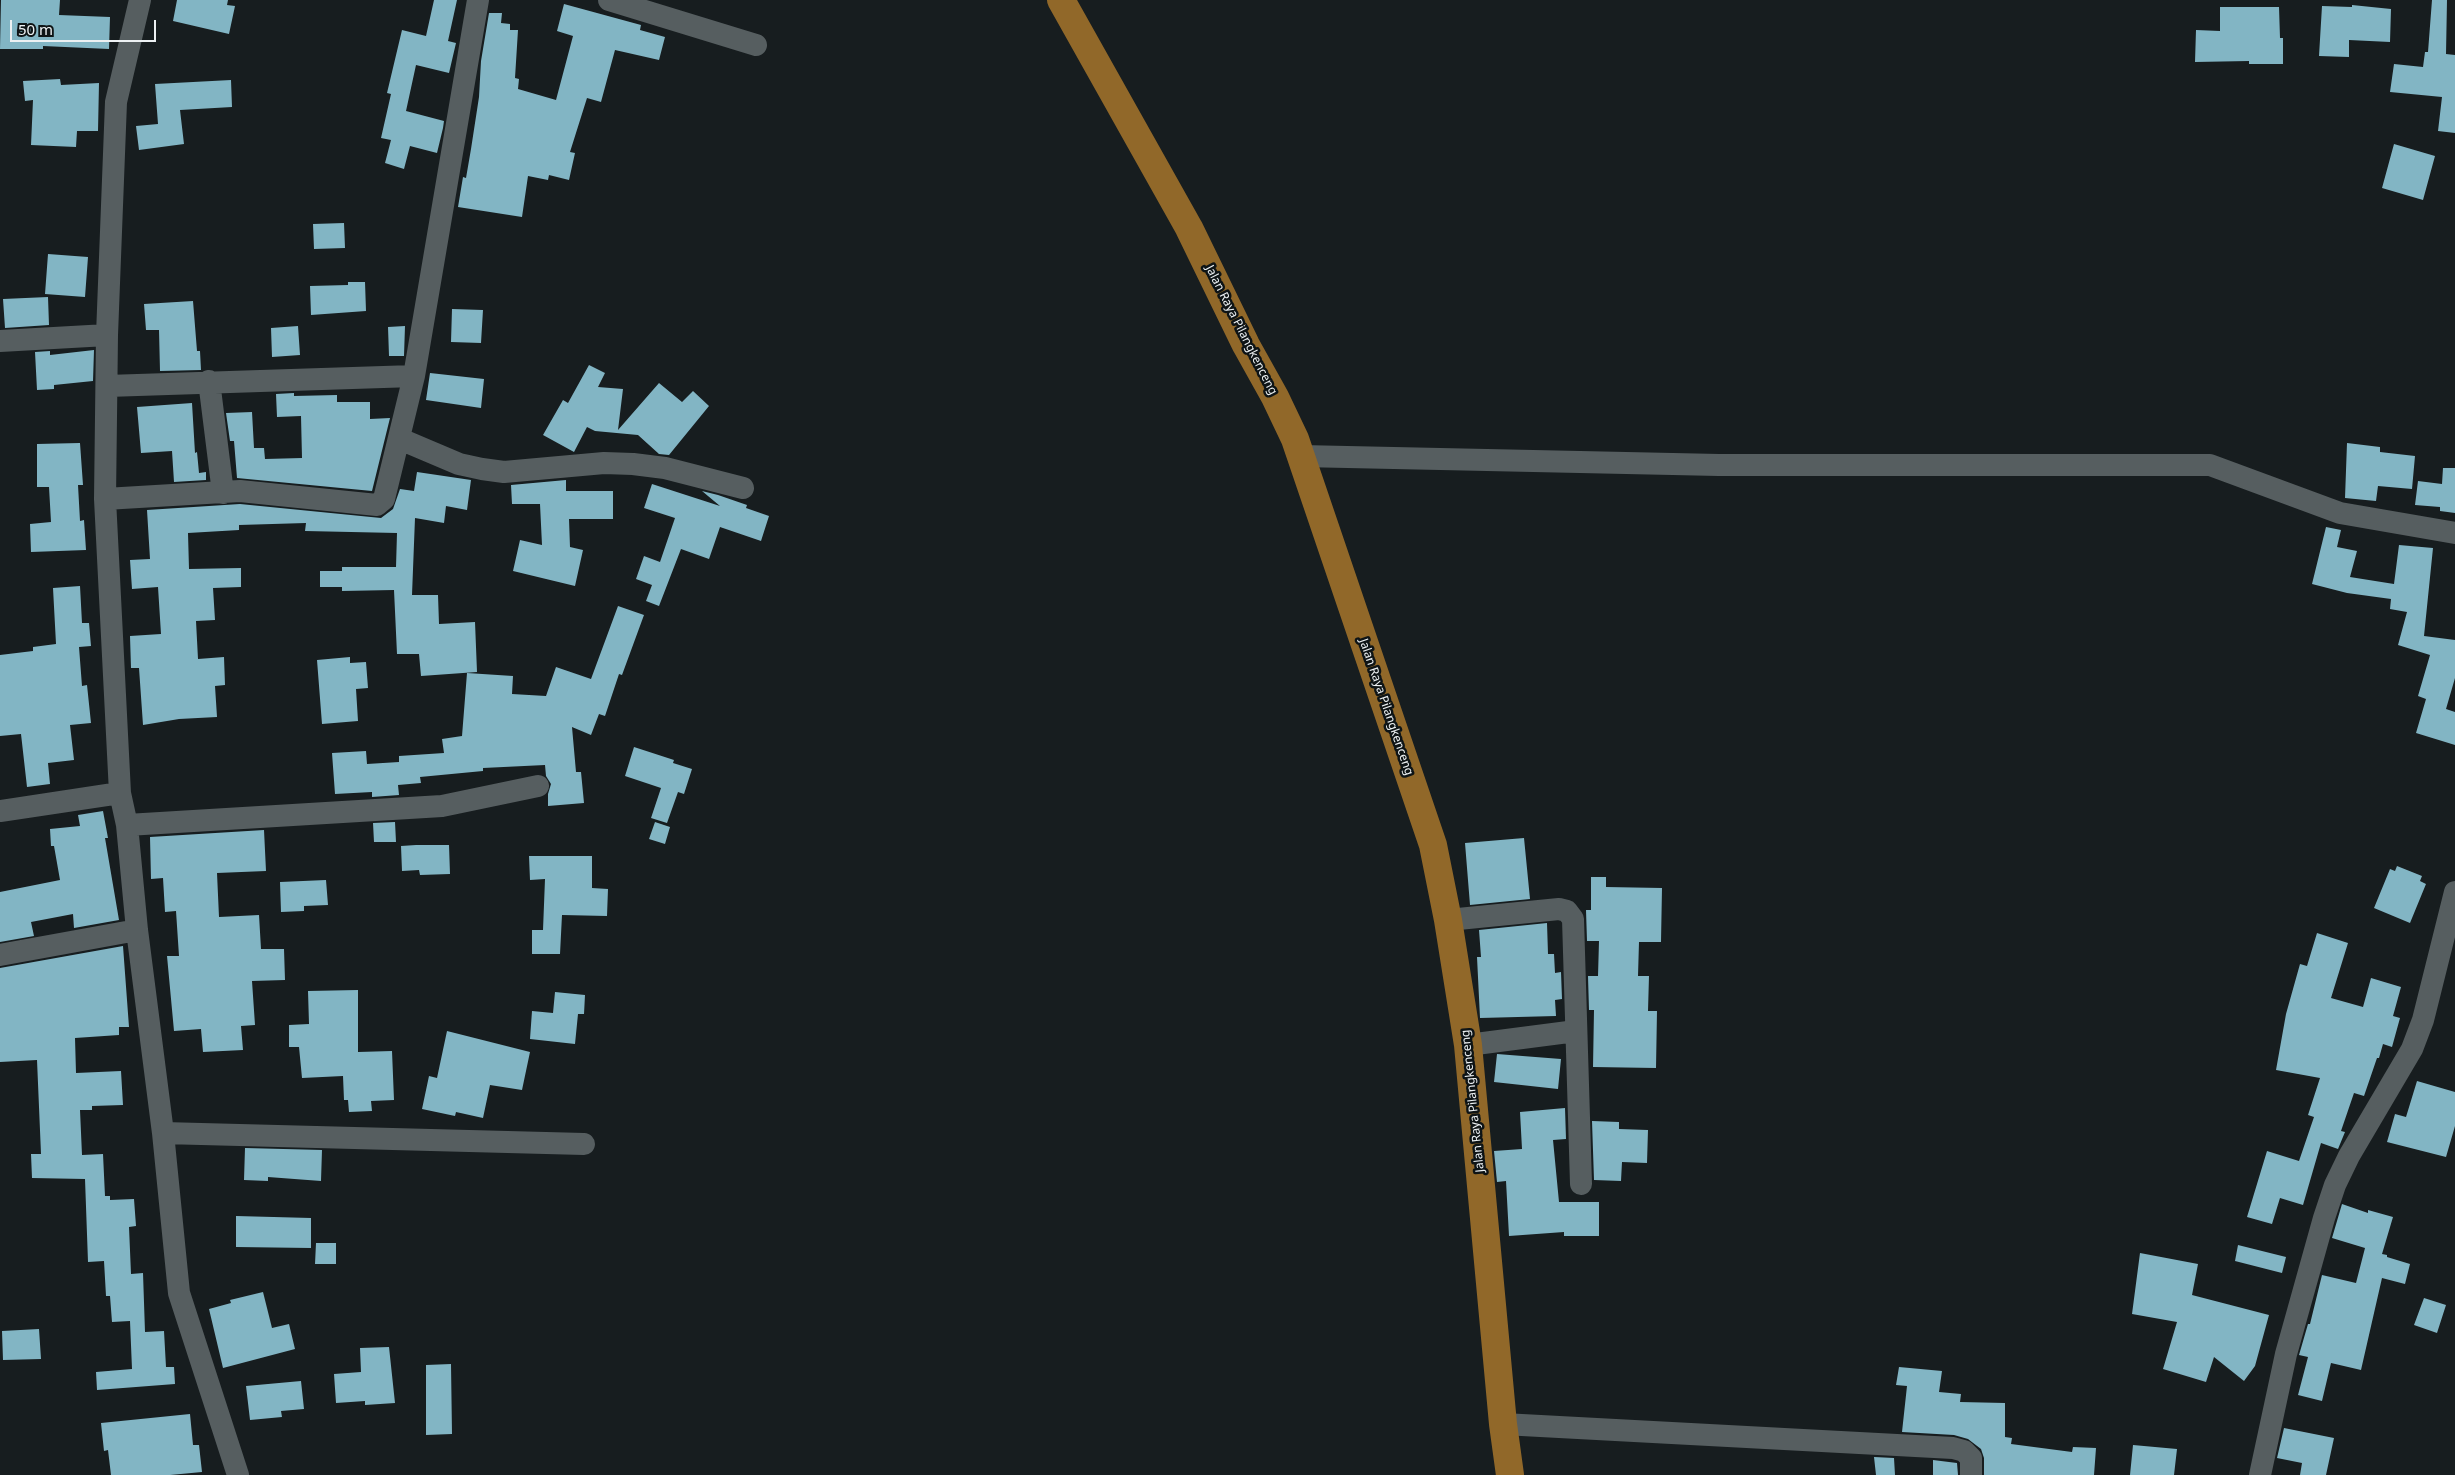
<!DOCTYPE html>
<style>
body{margin:0}
#map{position:relative;width:2455px;height:1475px;overflow:hidden;background:#171d1f;font-family:"Noto Sans",sans-serif}
canvas{display:block}
.scale{position:absolute;left:10px;top:20px;width:146px;height:22px;box-sizing:border-box;border:2px solid #edf1f3;border-top:0;padding-left:6px;font-size:15px;line-height:18px;white-space:nowrap;color:#edf1f3;-webkit-text-stroke:4px #0e1416;paint-order:stroke}
</style>
<div id="map">
<canvas width="2455" height="1475"></canvas>
<div class="scale">50 m</div>
</div>
<script>
const ctx = document.querySelector('canvas').getContext('2d');
ctx.lineJoin = 'round';
function fill(path, color) { ctx.fillStyle = color; ctx.fill(path, 'evenodd'); }
const shape = rows => new Path2D(rows.map(r => 'M' + r).join(''));
function stroke(path, color, width, dash) { ctx.strokeStyle = color; ctx.lineWidth = width; ctx.lineCap = dash ? 'butt' : 'round'; ctx.setLineDash(dash || []); ctx.stroke(path); }
function write(font, color, halo, rows, align = 'center') {
  ctx.font = font + ' "Noto Sans",sans-serif'; ctx.lineWidth = 5; ctx.setLineDash([]); ctx.textBaseline = 'middle'; ctx.strokeStyle = halo; ctx.fillStyle = color; for (const [text, x, y, turn = 0] of rows) {
    ctx.save(); ctx.translate(x, y); ctx.rotate((+turn || 0) * Math.PI / 180); ctx.textAlign = isNaN(turn) ? turn : align; if (halo) ctx.strokeText(text, 0, 0); ctx.fillText(text, 0, 0); ctx.restore();
  }
}
const building = shape([
 [1,0,60,0,59,15,110,17,109,49,43,46,43,49,0,49],
 [177,0,228,0,227,5,235,6,229,34,173,21],
 [434,0,457,0,448,41,456,43,449,73,416,65,406,111,444,121,443,128,437,153,410,146,404,169,385,163,391,140,381,138,391,94,387,93,402,30,426,36],
 [2432,0,2447,0,2446,54,2455,55,2455,133,2438,131,2442,97,2390,92,2394,64,2423,67,2425,52,2428,52],
 [564,4,641,25,640,30,665,37,659,60,615,50,601,102,587,98,570,152,575,153,569,180,549,175,548,180,528,176,522,217,458,207,463,177,466,178,471,149,479,97,481,61,489,13,502,13,501,23,510,24,510,30,518,30,515,78,519,79,518,89,556,100,573,36,557,31],
 [2352,5,2391,9,2390,42,2349,40,2349,57,2319,56,2322,6,2352,7],
 [2220,7,2279,7,2280,38,2283,38,2283,64,2249,64,2249,61,2195,62,2196,30,2220,31],
 [60,79,61,85,99,83,98,131,77,131,76,147,31,145,33,100,25,101,23,81],
 [231,80,232,107,180,110,184,144,139,150,136,126,158,124,155,84],
 [2394,144,2435,156,2423,200,2382,188],
 [344,223,345,248,314,249,313,224],
 [48,254,88,257,85,297,45,294],
 [348,282,365,282,366,311,311,315,310,286,348,285],
 [48,297,49,325,5,328,3,299],
 [193,301,197,351,200,351,201,370,160,371,159,330,146,330,144,304],
 [452,309,483,310,481,343,451,342],
 [298,326,300,355,272,357,271,328],
 [405,326,404,356,389,356,388,327],
 [94,350,93,381,54,385,54,389,37,390,35,352,50,351,50,355],
 [589,365,605,373,598,387,623,389,618,430,659,383,682,402,693,391,709,406,669,455,659,454,638,435,595,431,587,427,574,452,543,435,563,400,568,403],
 [430,373,484,379,481,408,426,400],
 [294,393,294,396,337,395,337,402,370,402,370,419,390,418,372,491,237,478,234,441,230,441,226,413,252,412,254,448,264,448,265,459,302,458,301,416,277,417,276,394],
 [192,403,195,453,197,452,199,473,206,472,206,480,174,482,172,451,141,453,137,407],
 [80,443,83,485,78,485,80,521,84,520,86,550,31,552,30,524,51,522,49,487,37,487,37,444],
 [2347,443,2380,447,2380,452,2415,456,2412,489,2378,486,2376,501,2345,498],
 [2443,468,2455,468,2455,513,2440,511,2440,507,2415,505,2418,481,2442,484],
 [417,472,471,480,467,510,446,506,444,523,415,518,412,595,438,595,439,624,475,622,477,672,421,676,419,654,397,654,394,590,342,591,342,587,320,587,320,571,342,571,342,567,396,567,397,533,305,531,306,523,239,525,239,530,188,533,189,569,241,568,241,587,213,588,215,620,196,621,198,659,224,657,225,685,215,686,217,717,179,719,143,725,139,668,131,668,130,636,161,634,158,587,132,589,130,560,150,559,147,510,240,504,381,518,393,509,400,489,414,491],
 [566,480,566,491,613,491,613,519,569,519,570,547,583,550,575,586,513,571,520,540,542,545,540,504,512,504,511,485],
 [652,484,720,506,702,491,718,495,747,505,746,508,769,516,761,541,720,527,709,559,681,549,659,606,646,601,652,585,636,579,644,556,660,562,675,518,644,508],
 [2326,527,2341,530,2337,547,2357,551,2350,577,2394,584,2399,545,2433,548,2424,636,2455,640,2455,678,2446,709,2455,712,2455,745,2416,733,2426,699,2418,696,2430,655,2398,645,2407,612,2390,609,2391,599,2347,593,2312,584],
 [80,586,82,623,89,623,91,646,79,647,82,686,87,685,91,723,70,725,74,760,48,763,50,784,27,787,21,734,0,736,0,655,33,651,33,647,56,644,53,588],
 [618,606,644,615,622,675,619,674,605,716,599,714,591,735,572,727,576,772,581,772,584,803,548,806,548,794,551,784,546,776,545,765,483,768,483,771,420,777,421,783,398,785,399,795,372,797,372,792,335,794,332,753,366,751,367,764,399,762,399,756,444,753,442,739,462,736,467,673,513,676,512,694,546,696,556,667,591,679],
 [350,657,350,663,366,662,368,688,356,689,358,721,322,724,317,660],
 [634,747,674,760,673,763,692,769,684,794,678,792,667,823,651,818,661,788,625,776],
 [103,811,108,838,105,838,119,920,74,928,73,914,31,922,34,936,0,942,0,892,60,880,54,846,51,846,50,829,80,826,78,815],
 [395,822,396,842,374,842,373,823],
 [655,822,670,827,665,844,649,839],
 [264,830,266,871,217,873,219,917,259,915,261,949,284,949,285,980,252,981,255,1025,241,1026,243,1050,203,1052,201,1029,174,1031,167,956,179,956,176,911,165,912,163,878,151,879,150,837],
 [1524,838,1530,899,1470,905,1465,843],
 [416,845,449,845,450,874,420,875,419,870,402,871,401,846],
 [529,856,592,856,592,888,608,889,607,916,562,915,560,954,532,954,532,930,543,930,545,879,530,880],
 [2397,866,2422,876,2420,881,2426,884,2410,923,2374,908,2390,869,2395,871],
 [1591,877,1606,877,1606,887,1662,888,1661,942,1639,942,1638,976,1649,976,1648,1011,1657,1011,1656,1068,1593,1067,1594,1010,1589,1010,1588,976,1598,976,1599,941,1587,941,1586,910,1591,910],
 [326,880,328,905,304,906,304,911,281,912,280,882],
 [1547,923,1548,954,1554,954,1555,973,1561,972,1562,999,1555,1000,1556,1016,1480,1018,1477,957,1481,957,1479,930],
 [2317,933,2348,943,2331,998,2363,1007,2371,978,2401,987,2393,1016,2400,1018,2392,1047,2383,1044,2379,1058,2377,1058,2364,1096,2354,1093,2341,1131,2345,1132,2338,1149,2321,1143,2303,1205,2280,1198,2272,1224,2247,1217,2267,1151,2299,1161,2314,1117,2308,1115,2320,1078,2276,1070,2286,1014,2300,964,2307,966],
 [123,946,129,1027,119,1027,119,1035,75,1038,76,1073,121,1071,123,1105,92,1106,92,1110,80,1110,82,1155,103,1154,105,1196,110,1196,110,1200,134,1199,136,1226,129,1227,131,1274,143,1273,145,1332,164,1331,166,1367,174,1367,175,1384,97,1390,96,1372,132,1369,130,1321,112,1322,110,1296,106,1296,104,1261,88,1262,85,1179,32,1178,31,1154,41,1154,37,1060,0,1062,0,968],
 [358,990,358,1052,392,1051,394,1100,371,1101,372,1111,349,1112,348,1100,344,1100,343,1076,302,1078,299,1047,289,1047,289,1025,309,1024,308,991],
 [555,992,585,995,584,1014,578,1014,575,1044,530,1039,532,1011,553,1013],
 [447,1031,530,1052,522,1090,490,1085,483,1118,456,1112,455,1116,422,1109,429,1076,437,1078],
 [1497,1054,1561,1059,1558,1089,1494,1082],
 [2417,1081,2455,1092,2455,1126,2446,1157,2387,1142,2395,1114,2406,1117],
 [1565,1108,1566,1139,1553,1140,1559,1202,1599,1202,1599,1236,1564,1236,1564,1232,1509,1236,1506,1181,1497,1182,1494,1151,1522,1149,1520,1112],
 [1592,1121,1619,1122,1619,1129,1648,1130,1647,1163,1622,1162,1621,1181,1594,1180],
 [245,1148,322,1150,321,1181,268,1177,268,1181,244,1180],
 [2342,1204,2368,1213,2368,1210,2393,1217,2382,1254,2387,1255,2387,1257,2410,1264,2405,1284,2382,1278,2361,1370,2331,1363,2322,1401,2298,1395,2308,1357,2299,1355,2308,1324,2310,1324,2322,1275,2356,1283,2365,1248,2332,1238],
 [236,1216,311,1218,311,1248,236,1247],
 [316,1243,336,1243,336,1264,315,1264],
 [2238,1245,2286,1257,2282,1273,2235,1261],
 [2140,1253,2198,1264,2192,1295,2269,1315,2255,1366,2244,1381,2214,1357,2206,1382,2163,1369,2177,1322,2132,1314],
 [263,1292,272,1328,289,1324,295,1349,223,1368,209,1309,231,1303,230,1300],
 [2424,1298,2446,1305,2437,1333,2414,1325],
 [39,1329,41,1359,3,1360,2,1331],
 [389,1347,395,1403,365,1405,365,1401,336,1403,334,1374,361,1372,360,1348],
 [451,1364,452,1434,426,1435,426,1365],
 [1899,1367,1942,1371,1939,1392,1961,1394,1960,1402,2005,1403,2005,1437,2012,1438,2011,1444,2072,1452,2073,1447,2096,1448,2094,1475,1984,1475,1984,1458,1981,1449,1968,1439,1954,1435,1902,1432,1907,1386,1896,1385],
 [301,1381,304,1409,281,1411,282,1417,250,1420,246,1386],
 [190,1414,193,1445,199,1445,202,1472,170,1475,111,1475,108,1450,104,1451,101,1423],
 [2284,1428,2334,1438,2326,1475,2300,1475,2302,1463,2277,1458],
 [2133,1445,2177,1449,2174,1475,2130,1475],
 [1874,1457,1894,1458,1895,1475,1876,1475],
 [1933,1460,1957,1463,1958,1475,1933,1475]
]);
const minor = shape([
 [140,0,116,102,107,335,105,499,120,793,127,825,137,930,163,1133,179,1293,238,1475],
 [609,0,756,45],
 [0,341,107,335],
 [414,376,478,0],
 [209,381,223,493],
 [400,439,459,464,482,469,504,472,604,463,633,464,665,468,743,488],
 [1301,456,1719,465,2210,465,2340,513,2455,533],
 [105,499,240,491,377,505,384,499,414,376,107,386],
 [0,811,120,793],
 [127,825,442,806,538,786],
 [1448,920,1559,909,1567,911,1573,919,1581,1184],
 [0,955,137,930],
 [1468,1045,1576,1031],
 [163,1133,584,1144],
 [1503,1424,1953,1448,1964,1451,1971,1458,1971,1475],
 [2260,1475,2286,1354,2324,1218,2335,1185,2349,1156,2412,1049,2423,1020,2455,892]
]);
const major = shape([
 [1061,0,1189,228,1246,345,1275,397,1295,439,1433,845,1448,920,1468,1045,1503,1424,1510,1475]
]);
const streetNames = [
 ["Jalan Raya Pilangkenceng",1241,330,63],
 ["Jalan Raya Pilangkenceng",1386,707,71],
 ["Jalan Raya Pilangkenceng",1473,1101,-96]
];
fill(building, '#82b5c4');
stroke(minor, '#565e60', 22);
stroke(major, '#916829', 28);
write('12px', '#edf1f3', '#0e1416', streetNames);
</script>
